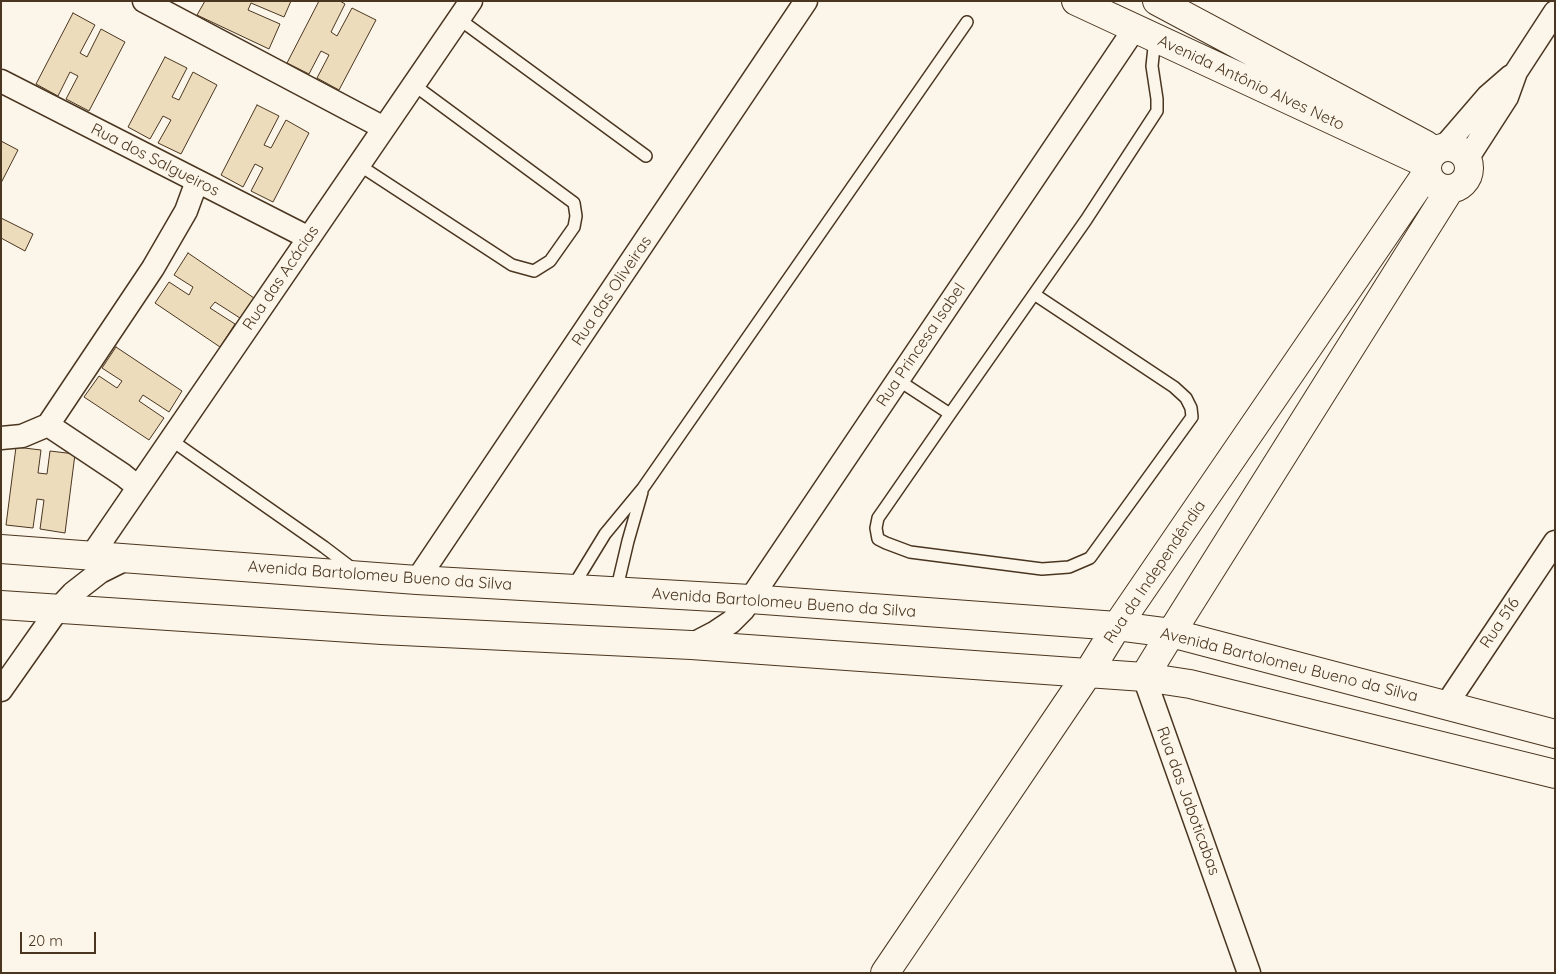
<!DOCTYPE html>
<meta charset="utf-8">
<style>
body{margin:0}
#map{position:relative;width:1556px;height:974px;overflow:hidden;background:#fbf6e9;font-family:Quicksand,sans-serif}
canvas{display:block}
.frame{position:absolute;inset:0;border:2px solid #4a3520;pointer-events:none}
.scale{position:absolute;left:20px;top:932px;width:76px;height:22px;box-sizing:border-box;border:2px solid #4a3520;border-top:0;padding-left:6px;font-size:15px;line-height:18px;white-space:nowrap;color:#4a3520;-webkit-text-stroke:4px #fbf6e9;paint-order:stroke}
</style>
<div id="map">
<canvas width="1556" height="974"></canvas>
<div class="frame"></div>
<div class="scale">20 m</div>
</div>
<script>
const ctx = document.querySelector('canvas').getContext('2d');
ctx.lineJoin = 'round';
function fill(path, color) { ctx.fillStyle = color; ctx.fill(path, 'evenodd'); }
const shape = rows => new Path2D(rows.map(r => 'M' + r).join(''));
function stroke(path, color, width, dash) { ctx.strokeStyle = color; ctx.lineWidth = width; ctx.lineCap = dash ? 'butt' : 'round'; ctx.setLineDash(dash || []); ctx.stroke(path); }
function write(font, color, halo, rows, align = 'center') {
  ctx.font = font + ' Quicksand,sans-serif'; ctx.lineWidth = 4; ctx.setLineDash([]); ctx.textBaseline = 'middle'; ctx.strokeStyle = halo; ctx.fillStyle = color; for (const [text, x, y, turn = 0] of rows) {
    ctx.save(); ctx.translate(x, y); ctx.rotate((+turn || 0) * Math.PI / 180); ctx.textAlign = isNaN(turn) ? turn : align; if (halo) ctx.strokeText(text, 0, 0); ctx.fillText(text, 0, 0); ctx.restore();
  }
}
const building = shape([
 [205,1,291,1,284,17,251,3,248,10,280,24,269,49,197,15,205,1],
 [319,1,340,1,345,4,331,32,337,36,352,8,376,20,339,90,317,78,329,55,321,51,309,74,287,63,319,1],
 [73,13,95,25,80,53,87,57,101,29,125,42,89,111,66,99,78,76,70,72,58,96,36,84,73,13],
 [165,57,187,68,172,97,179,100,193,72,217,85,181,154,158,143,171,120,163,116,150,139,128,127,165,57],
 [257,105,279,116,264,145,271,148,286,120,309,133,273,202,251,191,263,168,255,164,243,187,221,175,257,105],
 [1,141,18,150,1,183,1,141],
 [1,218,33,234,25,251,1,238,1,218],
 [188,253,254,298,240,318,215,302,210,308,235,324,220,347,155,303,169,282,189,295,193,287,174,275,188,253],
 [116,347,182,391,169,412,143,395,139,401,164,418,149,440,84,397,99,376,117,388,122,381,102,368,116,347],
 [16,447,41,450,38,473,47,474,50,451,75,454,65,533,40,529,44,500,37,499,33,528,6,525,16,447]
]);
const service = shape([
 [459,19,646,156],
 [359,165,512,265,534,271,550,261,574,227,576,216,574,203,414,85],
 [1034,294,1174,387,1186,398,1191,408,1192,417,1090,558,1069,567,1042,569,910,552,886,543,878,539,876,528,878,518,885,508,950,414,1086,220,1157,111,1157,99,1152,66,1155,38],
 [898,380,950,414],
 [171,440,324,547,353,569],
 [572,588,605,534,643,488,967,22],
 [616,592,628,541,642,492]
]);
const minor = shape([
 [144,1,384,128],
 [1,81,309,238],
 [1444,147,1488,96,1511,76],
 [1467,159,1507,97,1516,72,1555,12],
 [48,425,123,475,138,487],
 [1,438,22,436,48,425,153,268,186,211,197,181],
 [92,555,471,1],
 [417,580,806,1],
 [691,645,716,632,731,622,743,610,1135,28],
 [1144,677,1249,973],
 [1,690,58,609,73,593,100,572,128,558],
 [1446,705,1555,542]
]);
const tertiary = shape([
 [1076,1,1427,164],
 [1157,1,1426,145],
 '1427 168a21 21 0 1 1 42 0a21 21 0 1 1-42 0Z',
 [1,549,417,580,750,599,1117,626,1171,633,1555,734],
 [1,605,382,630,691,645,1144,677,1190,684,1555,774],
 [1144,677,1171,633,1450,189],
 [885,973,1088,673,1117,626,1427,173]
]);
const streetNames = [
 ["Avenida Antônio Alves Neto",1251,83,25],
 ["Rua dos Salgueiros",155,160,27],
 ["Rua das Acácias",281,278,-56],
 ["Rua das Oliveiras",612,291,-56],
 ["Rua Princesa Isabel",921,345,-56],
 ["Rua da Independêndia",1155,572,-56],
 ["Avenida Bartolomeu Bueno da Silva",380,576,4],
 ["Avenida Bartolomeu Bueno da Silva",784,603,4],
 ["Rua 516",1500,623,-56],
 ["Avenida Bartolomeu Bueno da Silva",1289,665,14],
 ["Rua das Jaboticabas",1188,801,70]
];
fill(building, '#ecdcbc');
stroke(building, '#4a3520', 1);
stroke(service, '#4a3520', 14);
stroke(minor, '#4a3520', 25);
stroke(tertiary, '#4a3520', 30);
stroke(service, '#fbf6e9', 11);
stroke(minor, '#fbf6e9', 22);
stroke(tertiary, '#fbf6e9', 28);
write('16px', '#4a3520', '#fbf6e9', streetNames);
</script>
